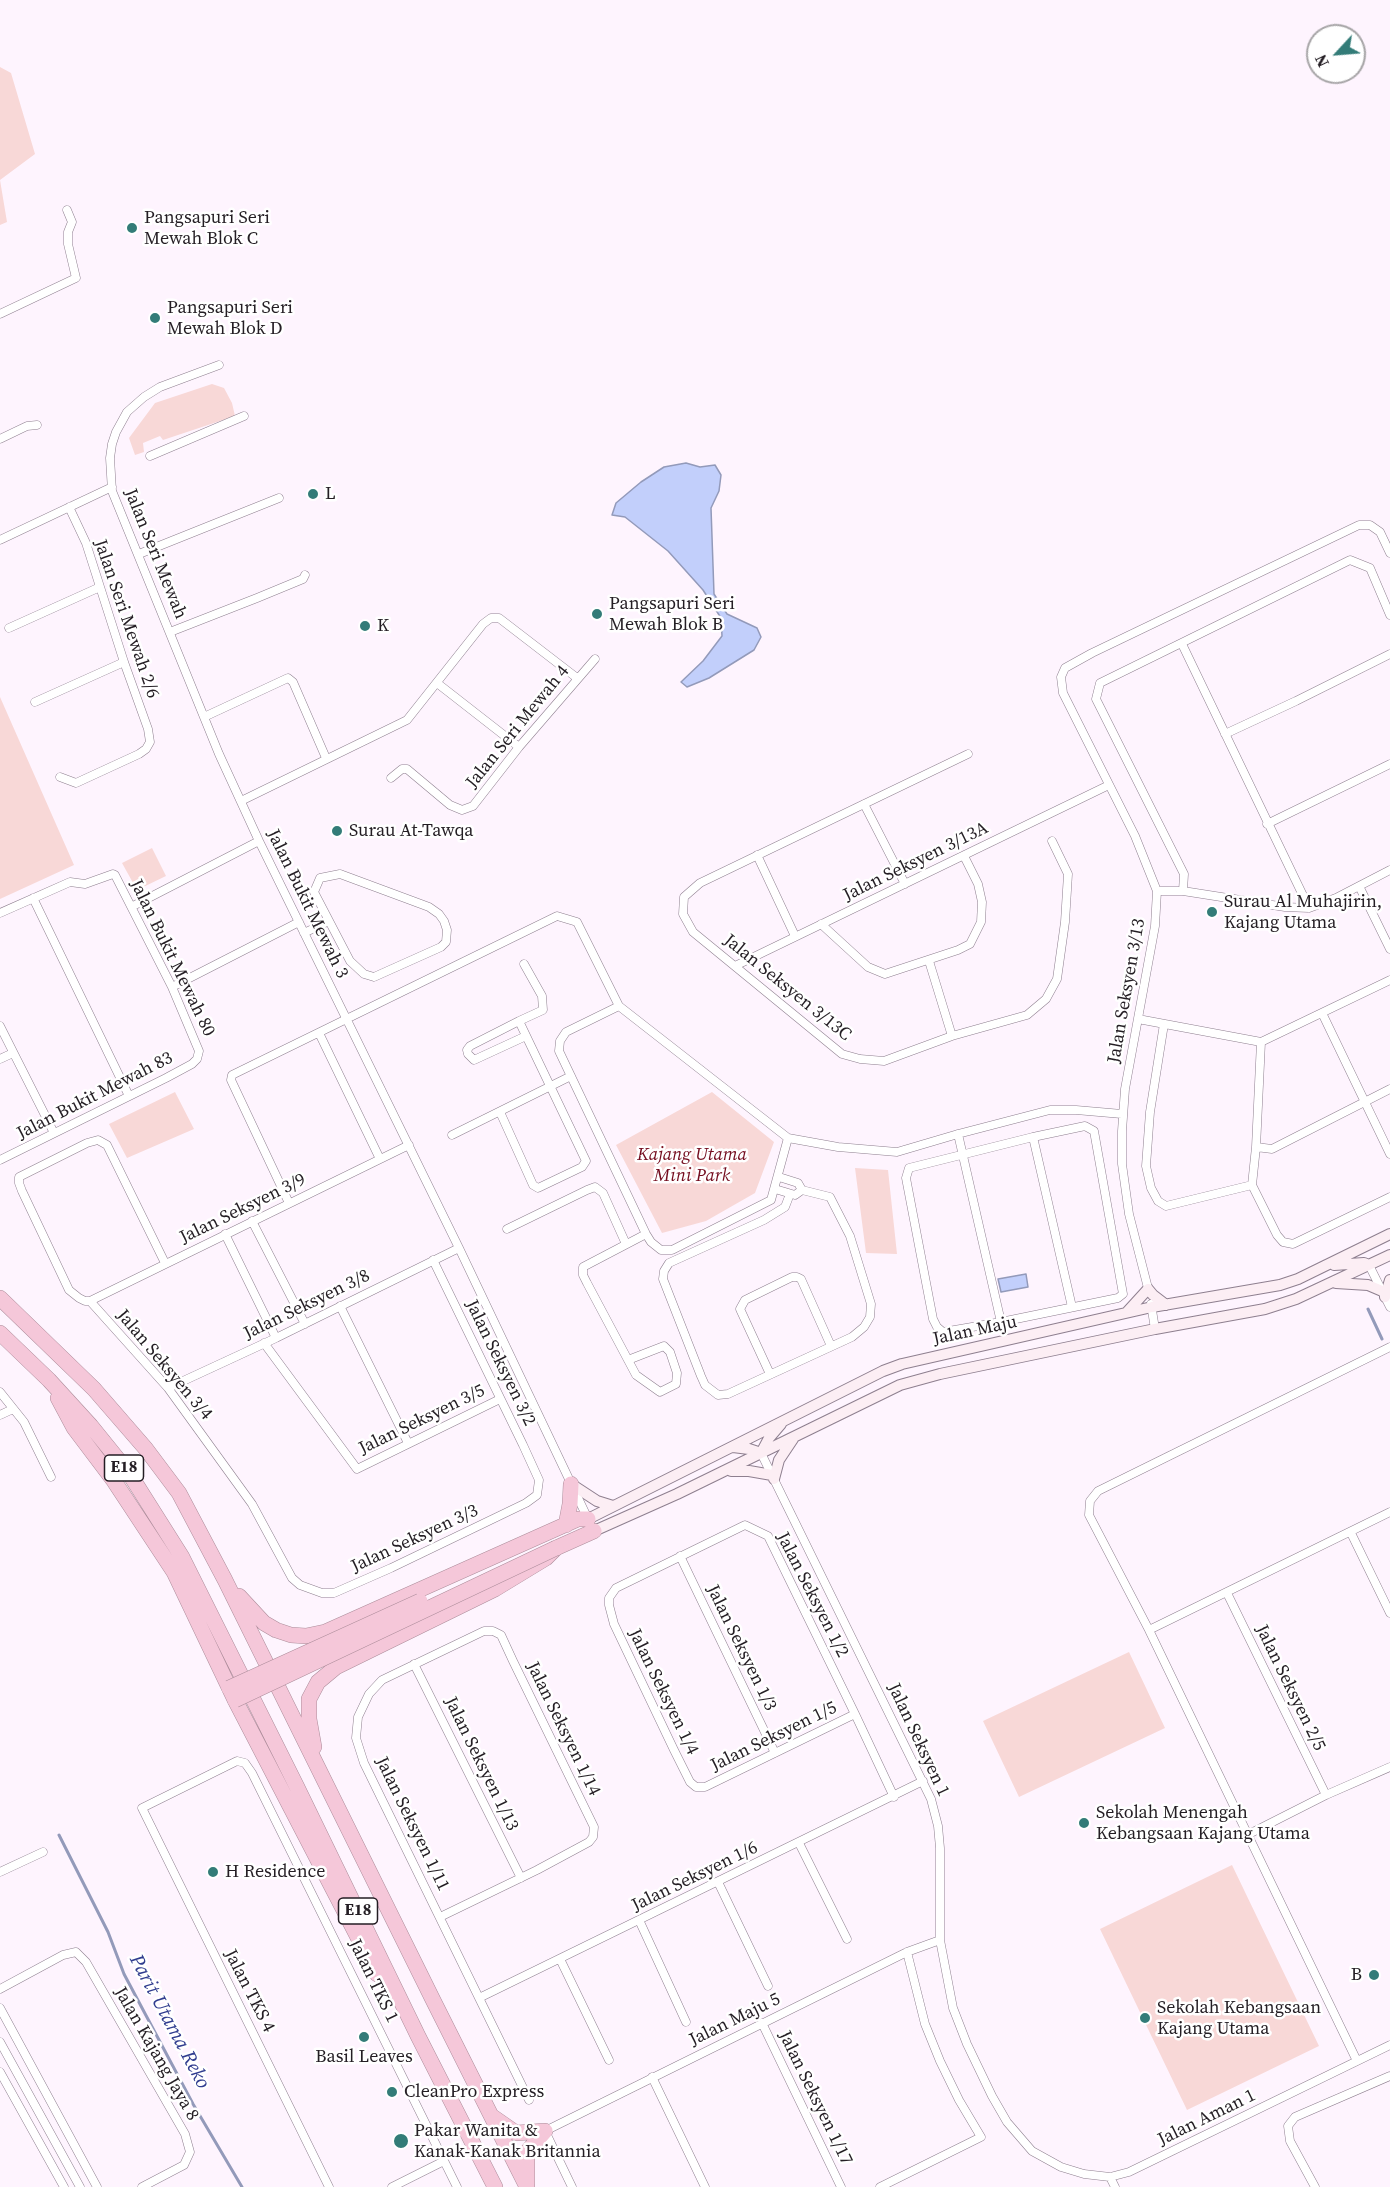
<!DOCTYPE html>
<style>
body{margin:0}
#map{position:relative;width:1390px;height:2187px;overflow:hidden;background:#fef4fe;font-family:"Source Serif 4",serif}
canvas{display:block}
.north{position:absolute;left:1306px;top:24px;width:60px;height:60px;box-sizing:border-box;background:#fff;border:2px solid #a7a5a7;border-radius:50%;rotate:244deg;font-size:16px;font-weight:700;line-height:24px;text-align:center;color:#241e24}
.north::after{content:'';display:block;margin:auto;width:21px;height:27px;background:#337c78;clip-path:polygon(50% 0,100% 100%,50% 72%,0 100%)}
</style>
<div id="map">
<canvas width="1390" height="2187"></canvas>
<div class="north">N</div>
</div>
<script>
const ctx = document.querySelector('canvas').getContext('2d');
ctx.lineJoin = 'round';
function fill(path, color) { ctx.fillStyle = color; ctx.fill(path, 'evenodd'); }
const shape = rows => new Path2D(rows.map(r => 'M' + r).join(''));
function stroke(path, color, width, dash) { ctx.strokeStyle = color; ctx.lineWidth = width; ctx.lineCap = dash ? 'butt' : 'round'; ctx.setLineDash(dash || []); ctx.stroke(path); }
function write(font, color, halo, rows, align = 'center') {
  ctx.font = font + ' "Source Serif 4",serif'; ctx.lineWidth = 5; ctx.setLineDash([]); ctx.textBaseline = 'middle'; ctx.strokeStyle = halo; ctx.fillStyle = color; for (const [text, x, y, turn = 0] of rows) {
    ctx.save(); ctx.translate(x, y); ctx.rotate((+turn || 0) * Math.PI / 180); ctx.textAlign = isNaN(turn) ? turn : align; if (halo) ctx.strokeText(text, 0, 0); ctx.fillText(text, 0, 0); ctx.restore();
  }
}
const green = shape([
 [0,67,11,73,35,154,0,180,7,222,0,225],
 [212,384,224,388,232,403,235,416,163,440,160,436,143,443,144,452,135,455,129,438,155,403],
 [0,697,74,865,0,899],
 [152,848,166,876,137,890,122,863],
 [175,1092,194,1129,127,1158,109,1124],
 [712,1092,774,1142,755,1193,706,1221,662,1233,616,1145],
 [855,1168,888,1170,897,1254,866,1253],
 [1129,1652,1165,1728,1019,1797,983,1721],
 [1232,1865,1319,2046,1187,2110,1100,1929]
]);
const water = shape([
 [686,463,700,467,715,465,721,475,719,491,711,508,714,594,727,614,757,628,761,637,754,650,709,678,687,687,681,682,703,661,722,636,721,618,703,590,668,551,625,517,612,515,616,503,641,482,664,467,686,463],
 [1026,1274,1028,1287,1001,1292,998,1279,1026,1274]
]);
const stream = shape([
 [1368,1309,1382,1339],
 [59,1835,108,1932,124,1974,193,2104,242,2187]
]);
const street = shape([
 [0,314,76,278,68,244,68,232,72,222,67,210],
 [219,365,160,387,144,397,127,412,116,432,112,444,110,458,112,491,219,754,259,841,459,1248,588,1519],
 [0,439,27,426,37,425],
 [150,456,244,416],
 [0,540,112,487],
 [139,554,279,498],
 [9,628,100,587],
 [170,632,257,598,303,579,305,575],
 [1182,644,1309,908],
 [437,683,519,747],
 [35,702,124,662],
 [204,717,288,678,293,682,326,758],
 [1225,734,1296,701,1390,654],
 [968,754,700,883,684,897,683,914,693,932,842,1054,860,1059,884,1061,952,1036,1027,1015,1046,999,1057,979,1065,922,1068,874,1052,841],
 [60,777,76,783,139,754,146,749,150,742,148,729,124,662,86,543,69,507],
 [391,778,402,769,407,769,450,805,462,810,473,806,519,747,595,659],
 [241,801,407,720,483,624,491,618,499,618,577,678],
 [864,804,905,884],
 [1267,824,1390,764],
 [757,855,795,936],
 [340,874,429,907,439,914,444,921,447,930,446,942,441,947,374,977,364,974,350,961,314,892,320,878,340,874],
 [1359,886,1390,949],
 [1157,891,1183,891,1285,907,1309,908,1336,898,1390,870],
 [1183,891,1184,874,1096,699,1100,683,1350,560,1370,568,1390,615],
 [33,898,129,1096],
 [133,906,259,841],
 [0,913,70,882,85,884,113,874,115,875,172,987,199,1051,197,1059,192,1064,166,1078,0,1160],
 [821,924,868,967,885,974,958,950,970,944,981,922,982,902,978,884,964,856],
 [304,933,329,921],
 [929,961,952,1036],
 [735,966,1109,785],
 [172,987,299,922],
 [619,1006,566,1032,560,1041,559,1051,646,1234,651,1242,661,1250,672,1250,771,1200,788,1138],
 [1322,1013,1390,1154],
 [1138,1019,1261,1042,1390,980],
 [519,1021,470,1046,467,1050,468,1054,474,1060,526,1036],
 [1164,1024,1150,1112,1146,1166,1151,1188,1158,1201,1166,1206,1252,1185],
 [0,1026,54,1133],
 [319,1033,380,1159],
 [1261,1042,1256,1147,1252,1185,1277,1235,1283,1242,1293,1244,1390,1197],
 [0,1059,13,1053],
 [500,1112,533,1185,538,1188,582,1167,586,1161,519,1021,543,1010,542,996,524,964],
 [958,1134,1001,1322],
 [452,1135,571,1076],
 [1033,1137,1085,1126,1094,1131,1123,1294,1118,1298,1001,1322,943,1332,937,1327,933,1319,906,1178,909,1168,1033,1137,1072,1307],
 [1256,1147,1272,1149,1390,1089],
 [779,1177,798,1183,802,1190,830,1197,850,1236,871,1304,870,1317,864,1327,852,1337,728,1394,718,1395,705,1385,701,1376,663,1279,664,1271,669,1263,764,1220,785,1207,790,1194],
 [775,1189,795,1195,802,1190],
 [289,1203,231,1080,232,1075,557,916,577,922,619,1006,788,1138,838,1147,897,1152,958,1134,1050,1110,1076,1110,1122,1114],
 [252,1221,305,1324],
 [507,1229,587,1190,595,1187,603,1193,626,1244],
 [225,1234,276,1338],
 [165,1263,107,1145,98,1140,87,1143,19,1177,19,1183,22,1191,69,1290,79,1298,85,1301,90,1301,168,1388,252,1504,292,1578,300,1585,322,1593,334,1593,391,1568,526,1503,537,1495,539,1480,523,1445,433,1260],
 [1369,1265,1390,1307],
 [1149,1292,1129,1214,1122,1164,1122,1131,1125,1089,1155,926,1157,891,1135,836,1063,693,1061,677,1065,668,1092,653,1359,525,1370,525,1380,532,1390,553],
 [90,1301,409,1145],
 [1151,1304,1155,1329],
 [340,1306,408,1443],
 [264,1343,357,1469,500,1399],
 [628,1360,664,1346,670,1352,677,1373,676,1384,660,1392,636,1375,587,1283,583,1275,583,1267,646,1234],
 [770,1374,740,1309,745,1300,792,1277,797,1277,801,1279,831,1346],
 [168,1388,276,1338,459,1248],
 [0,1392,24,1422,51,1477],
 [0,1415,13,1409],
 [761,1453,931,1799,938,1826,940,1848,940,1940,953,2008,967,2044,992,2096,1007,2122,1032,2151,1061,2167,1084,2174,1110,2177,1129,2172,1390,2045],
 [1351,1533,1390,1613],
 [680,1556,775,1753],
 [1227,1593,1326,1795],
 [1149,1630,1390,1512],
 [414,1664,521,1878],
 [855,1714,705,1787,696,1787,690,1782,674,1750,614,1624,609,1605,609,1598,616,1588,745,1525,768,1536,855,1714,894,1797],
 [1247,1835,1326,1795,1390,1767],
 [799,1843,847,1939],
 [0,1872,43,1852],
 [718,1882,768,1986],
 [440,1917,537,1870,589,1842,593,1837,594,1827,513,1661,501,1635,493,1631,484,1631,382,1680,369,1694,358,1717,356,1738,364,1763,529,2100],
 [639,1920,686,2022],
 [560,1959,609,2060],
 [0,1989,63,1955,76,1952,86,1962,185,2134,190,2152,184,2165,142,2187],
 [479,1998,923,1781],
 [0,2008,97,2187],
 [762,2023,841,2187],
 [0,2042,80,2187],
 [1357,2061,1149,1630,1089,1515,1090,1501,1098,1491,1390,1347],
 [0,2072,64,2187],
 [652,2077,705,2187],
 [1110,2177,1115,2187],
 [329,2187,142,1808,237,1761,245,1763,252,1773,457,2187],
 [392,2187,444,2161],
 [572,2187,545,2131,907,1952,940,1940],
 [880,2187,981,2137,959,2100,940,2061,925,2024,907,1952],
 [1315,2187,1290,2141,1288,2126,1295,2117,1390,2076]
]);
const secondary = shape([
 [1334,1265,1364,1263,1369,1265],
 [1336,1283,1368,1285,1382,1291],
 [1385,1297,1390,1280],
 [1127,1312,1148,1289,1153,1295,1166,1305],
 [733,1447,749,1449,761,1453,769,1438,781,1424],
 [731,1471,749,1471,772,1475],
 [774,1479,779,1460,793,1439],
 [571,1484,597,1501,613,1506],
 [588,1519,883,1371,902,1364,1152,1307,1280,1285,1298,1279,1390,1234],
 [594,1531,677,1494,900,1385,940,1374,1155,1329,1265,1309,1296,1299,1390,1255]
]);
const highway = shape([
 [0,1298,94,1389,146,1449,179,1493,225,1580,433,2000,527,2187],
 [0,1333,49,1380,91,1426,129,1473,182,1557,297,1787,418,2036,495,2187],
 [58,1398,74,1428,114,1481,174,1572,235,1700,377,1974],
 [566,1525,570,1504,571,1484],
 [239,1596,264,1623,276,1630,291,1635,306,1636,325,1632,578,1519,588,1519],
 [314,1747,309,1719,309,1699,318,1682,336,1667,495,1589,546,1558,556,1548,594,1531],
 [493,2117,516,2133,545,2131],
 [527,2184,527,2152,545,2131]
]);
const highwayBridge = shape([
 [229,1688,420,1601],
 [235,1700,556,1548]
]);
const markers = [
 [132,228,6,"#337c78"],
 [155,318,6,"#337c78"],
 [313,494,6,"#337c78"],
 [597,614,6,"#337c78"],
 [365,626,6,"#337c78"],
 [337,831,6,"#337c78"],
 [1212,912,6,"#337c78"],
 [1084,1823,6,"#337c78"],
 [213,1872,6,"#337c78"],
 [1374,1975,6,"#337c78"],
 [1145,2018,6,"#337c78"],
 [364,2037,6,"#337c78"],
 [392,2092,6,"#337c78"],
 [401,2141,8,"#337c78"]
];
const shields = [
 [124,1468,39],
 [358,1911,39]
];
const shieldNames = [
 ["E18",124,1468],
 ["E18",358,1911]
];
const poiNames = [
 ["Pangsapuri Seri",144,218],
 ["Mewah Blok C",144,239],
 ["Pangsapuri Seri",167,308],
 ["Mewah Blok D",167,329],
 ["L",325,494],
 ["Pangsapuri Seri",609,604],
 ["Mewah Blok B",609,625],
 ["K",377,626],
 ["Surau At-Tawqa",349,831],
 ["Surau Al Muhajirin,",1224,902],
 ["Kajang Utama",1224,923],
 ["Sekolah Menengah",1096,1813],
 ["Kebangsaan Kajang Utama",1096,1834],
 ["H Residence",225,1872],
 ["B",1362,1975,"right"],
 ["Sekolah Kebangsaan",1157,2008],
 ["Kajang Utama",1157,2029],
 ["Basil Leaves",364,2057,"center"],
 ["CleanPro Express",404,2092],
 ["Pakar Wanita &",414,2131],
 ["Kanak-Kanak Britannia",414,2152]
];
const streetNames = [
 ["Jalan Seri Mewah",155,554,68],
 ["Jalan Seri Mewah 2/6",126,619,71],
 ["Jalan Seri Mewah 4",518,727,-51],
 ["Jalan Seksyen 3/13A",916,862,-26],
 ["Jalan Bukit Mewah 3",307,904,64],
 ["Jalan Bukit Mewah 80",172,958,64],
 ["Jalan Seksyen 3/13C",787,988,39],
 ["Jalan Seksyen 3/13",1127,991,-80],
 ["Jalan Bukit Mewah 83",95,1096,-27],
 ["Jalan Seksyen 3/9",243,1209,-26],
 ["Jalan Seksyen 3/8",307,1305,-26],
 ["Jalan Maju",975,1331,-12],
 ["Jalan Seksyen 3/2",500,1363,64],
 ["Jalan Seksyen 3/4",164,1365,50],
 ["Jalan Seksyen 3/5",422,1420,-26],
 ["Jalan Seksyen 3/3",415,1539,-25],
 ["Jalan Seksyen 1/2",812,1595,63],
 ["Jalan Seksyen 1/3",741,1648,64],
 ["Jalan Seksyen 2/5",1290,1688,64],
 ["Jalan Seksyen 1/4",663,1692,64],
 ["Jalan Seksyen 1/14",563,1729,64],
 ["Jalan Seksyen 1/5",774,1737,-26],
 ["Jalan Seksyen 1",918,1740,65],
 ["Jalan Seksyen 1/13",481,1764,64],
 ["Jalan Seksyen 1/11",412,1824,64],
 ["Jalan Seksyen 1/6",695,1877,-26],
 ["Jalan TKS 1",373,1981,64],
 ["Jalan TKS 4",249,1991,63],
 ["Jalan Maju 5",735,2020,-26],
 ["Jalan Kajang Jaya 8",156,2054,60],
 ["Jalan Seksyen 1/17",815,2098,64],
 ["Jalan Aman 1",1207,2118,-26]
];
const parkNames = [
 ["Kajang Utama",692,1155],
 ["Mini Park",692,1176]
];
const waterNames = [
 ["Parit Utama Reko",169,2022,62]
];
fill(green, '#f8d8d7');
fill(water, '#c2cffb');
stroke(water, '#939aba', 1.5);
stroke(stream, '#939aba', 3);
stroke(street, '#8e7f8f', 9);
stroke(secondary, '#8e7f8f', 12);
stroke(highway, '#ac8c9a', 16);
stroke(street, '#fff', 8);
stroke(secondary, '#fceef4', 10);
stroke(highway, '#f5c7d9', 15);
stroke(highwayBridge, '#ac8c9a', 16, []);
stroke(highwayBridge, '#f5c7d9', 15);
for (const [x, y, r, color] of markers) { const dot = new Path2D(); dot.arc(x, y, r, 0, 2 * Math.PI); ctx.fillStyle = color; ctx.fill(dot); stroke(dot, '#fff', 2); }
for (const [x, y, w] of shields) { const box = new Path2D(); box.roundRect(x - w / 2, y - 13, w, 26, 4.5); ctx.fillStyle = '#fff'; ctx.fill(box); stroke(box, '#241e24', 1.5); }
write('bold 16px', '#241e24', null, shieldNames);
write('18px', '#241e24', '#fff', poiNames, 'left');
write('18px', '#241e24', '#fff', streetNames);
write('italic 18px', '#740c1e', '#fff', parkNames);
write('italic 20px', '#303d8f', '#fff', waterNames);
</script>
